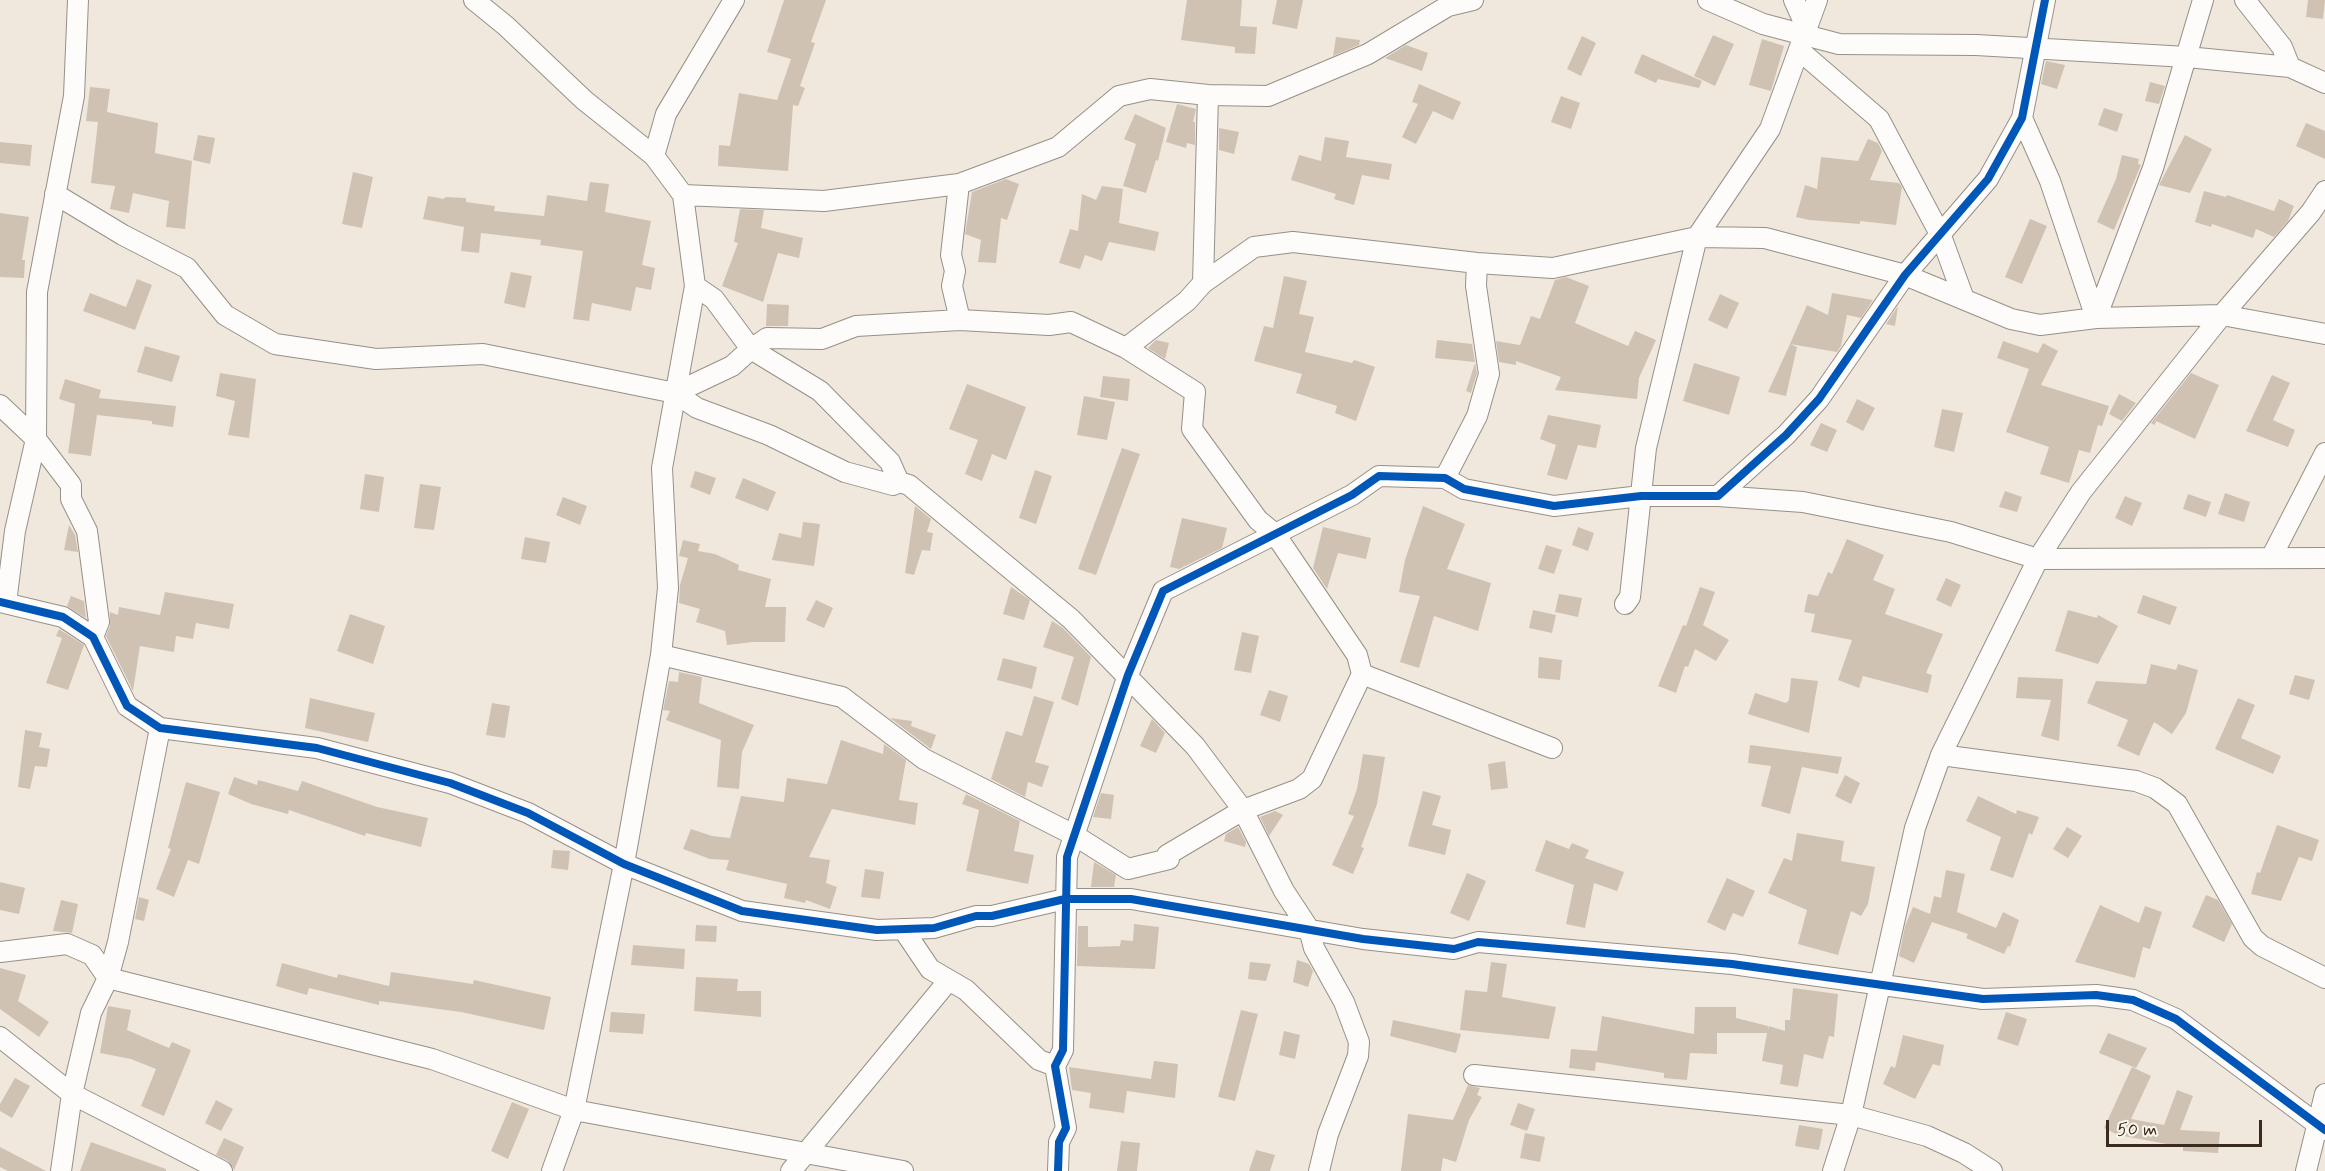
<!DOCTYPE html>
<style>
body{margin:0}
#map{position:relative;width:2325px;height:1171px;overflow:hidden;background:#f0e8dd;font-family:Mynerve,sans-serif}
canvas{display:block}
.scale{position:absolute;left:2106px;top:1120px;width:156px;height:27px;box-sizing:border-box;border:3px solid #3b2a1e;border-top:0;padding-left:8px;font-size:18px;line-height:21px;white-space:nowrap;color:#3b2a1e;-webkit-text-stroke:4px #fbf7ec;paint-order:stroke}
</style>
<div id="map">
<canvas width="2325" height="1171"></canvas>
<div class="scale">50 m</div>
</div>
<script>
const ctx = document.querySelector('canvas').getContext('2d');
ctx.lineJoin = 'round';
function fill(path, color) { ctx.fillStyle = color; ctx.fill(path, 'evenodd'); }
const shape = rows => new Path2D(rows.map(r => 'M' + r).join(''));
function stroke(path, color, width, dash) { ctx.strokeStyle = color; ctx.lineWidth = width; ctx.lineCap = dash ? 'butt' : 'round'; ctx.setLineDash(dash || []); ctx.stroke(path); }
const building = shape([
 [784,0,826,0,811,42,815,43,800,86,805,88,798,106,793,105,788,171,718,166,719,145,730,146,739,93,777,100,791,59,767,52],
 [1187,0,1242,0,1240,26,1257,27,1255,54,1235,53,1235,47,1181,40],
 [1277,0,1303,0,1297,29,1272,24],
 [2308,0,2325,0,2323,19,2306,17],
 [1713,35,1734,44,1715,86,1694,76],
 [1582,36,1596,43,1581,76,1567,69],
 [1336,37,1360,40,1359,45,1333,56],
 [1762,39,1784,46,1771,91,1749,85],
 [1406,45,1428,53,1422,71,1385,58],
 [1642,54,1702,81,1699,88,1658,79,1656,83,1634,73],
 [2046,61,2065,65,2057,89,2041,84],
 [2150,82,2165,86,2159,104,2145,101],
 [1419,84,1461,102,1453,120,1433,111,1416,144,1402,137,1418,104,1412,102],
 [90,87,110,89,107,112,158,123,155,153,192,161,185,229,166,227,169,201,133,193,129,213,110,209,115,186,91,183,98,122,86,121],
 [1561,96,1580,103,1571,129,1551,122],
 [1177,104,1196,109,1193,122,1195,122,1195,145,1187,143,1186,148,1166,142],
 [2104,108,2123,114,2117,132,2098,125],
 [1135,114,1166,128,1158,161,1156,160,1146,193,1123,186,1136,144,1124,139],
 [2306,123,2325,131,2325,159,2296,146],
 [1219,128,1239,132,1234,154,1219,150],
 [198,135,215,138,210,164,193,160],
 [2185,135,2212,149,2190,193,2159,185],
 [1325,137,1349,141,1346,157,1392,164,1389,180,1362,175,1354,205,1334,199,1336,194,1291,180,1299,155,1321,161],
 [1868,139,1878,143,1882,151,1870,180,1899,183,1902,187,1896,225,1860,221,1860,224,1809,220,1796,217,1805,185,1817,189,1821,157,1858,161],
 [0,142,32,145,30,166,0,163],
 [2122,155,2139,159,2138,164,2141,165,2114,230,2097,222,2116,179],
 [353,172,373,177,362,228,342,224],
 [1006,179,1019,184,1007,220,1001,218,996,263,978,262,981,240,965,234,972,192],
 [590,182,609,184,605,212,651,221,642,265,655,268,651,290,636,287,631,311,592,303,589,321,573,319,583,251,540,245,541,240,481,233,479,253,461,251,464,227,423,219,428,196,444,199,445,197,466,198,466,202,495,206,494,211,544,216,547,195,587,201],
 [1102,186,1123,189,1119,223,1159,232,1155,251,1109,242,1102,261,1085,255,1080,269,1059,263,1070,229,1078,231,1082,194,1096,200],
 [2204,191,2226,197,2227,195,2274,211,2279,199,2294,206,2288,221,2274,237,2256,229,2253,238,2212,224,2211,227,2195,222],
 [740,209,764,210,761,228,803,238,799,258,778,253,763,302,722,286,738,243,734,242],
 [0,213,29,217,22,260,25,260,24,278,0,277],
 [2030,219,2047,226,2022,284,2005,277],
 [511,272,532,276,525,308,504,303],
 [1284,276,1307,281,1299,314,1314,317,1305,352,1352,363,1354,360,1375,367,1356,421,1335,413,1337,406,1296,393,1302,374,1254,361,1264,326,1273,328],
 [1566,277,1589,286,1575,323,1628,346,1635,331,1656,340,1639,378,1637,399,1555,390,1561,377,1516,361,1516,365,1499,362,1496,341,1520,345,1531,316,1540,319,1555,280],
 [137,279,152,285,135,330,83,311,90,293,126,307],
 [1832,293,1873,300,1861,318,1847,315,1841,346,1837,352,1790,344,1807,305,1828,315],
 [1720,294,1739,303,1727,329,1708,320],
 [767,304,789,305,788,326,766,326],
 [1898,306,1895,326,1886,324],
 [1156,340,1169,343,1165,359,1148,348],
 [1437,340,1472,344,1475,362,1435,358],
 [2003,341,2038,353,2043,343,2058,351,2041,385,2109,406,2102,426,2098,425,2090,453,2079,450,2069,483,2040,474,2049,447,2006,432,2029,369,1997,358],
 [1790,344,1797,347,1786,396,1768,392],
 [145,346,180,356,172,382,137,372],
 [1475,363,1477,373,1471,393,1466,391],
 [1694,363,1740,377,1729,415,1683,401],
 [220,373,256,379,249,438,228,435,235,401,216,396],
 [2191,373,2219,385,2195,439,2156,421,2155,425,2151,423],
 [2272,375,2290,383,2273,420,2295,430,2288,447,2246,431],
 [1103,376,1130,379,1128,401,1100,397],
 [65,379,101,390,99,398,176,406,173,427,152,424,152,421,97,415,91,456,68,453,75,404,59,399],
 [967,384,1026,407,1006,460,992,454,982,481,965,474,978,440,949,429],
 [2119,394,2136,403,2122,421,2109,414],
 [1084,396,1115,402,1107,440,1077,435],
 [1857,399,1875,408,1863,431,1846,422],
 [1942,409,1963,413,1954,452,1934,447],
 [1548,415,1601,425,1596,448,1578,445,1567,480,1547,475,1556,445,1540,439],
 [1821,423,1837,430,1827,452,1810,445],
 [1122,448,1140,454,1096,575,1078,569],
 [1035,470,1052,476,1036,524,1019,518],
 [695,471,716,478,710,495,690,487],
 [365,474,384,477,379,512,360,509],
 [743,478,776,492,768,511,735,498],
 [420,484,441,487,434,530,414,528],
 [2005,491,2022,497,2017,512,1999,507],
 [2225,493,2250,502,2244,522,2218,514],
 [2188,494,2211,502,2206,517,2183,509],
 [2125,496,2142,503,2132,526,2115,518],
 [563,497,587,506,580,525,556,515],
 [915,506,931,519,927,532,933,533,930,551,922,550,914,575,905,573],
 [1423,506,1465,524,1447,569,1491,583,1478,631,1434,616,1419,668,1400,662,1420,596,1399,592,1405,560],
 [1182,518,1227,528,1222,548,1179,569,1170,567],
 [803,522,820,524,814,566,772,560,779,533,801,538],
 [69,525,75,535,78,552,64,550],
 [1323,527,1371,538,1366,559,1338,553,1327,589,1313,568],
 [1578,527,1594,533,1588,551,1572,545],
 [525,537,550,542,546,563,521,559],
 [1847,539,1884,555,1873,580,1895,589,1885,614,1943,634,1926,673,1932,675,1928,693,1863,676,1859,688,1838,680,1852,640,1811,632,1815,614,1804,612,1808,594,1818,596,1828,572,1832,574],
 [683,540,700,544,698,551,715,554,739,565,738,570,771,579,765,607,786,607,785,642,753,642,727,645,725,631,696,622,700,609,679,603,680,585,688,558,679,556],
 [1546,545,1562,550,1554,574,1538,569],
 [1946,578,1961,585,1951,607,1936,600],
 [1011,587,1030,600,1024,620,1003,614],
 [1700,587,1715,592,1703,625,1729,640,1716,661,1695,649,1688,667,1685,666,1676,693,1658,686,1683,625,1686,626],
 [165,592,234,604,229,629,196,623,193,639,176,636,174,652,140,646,133,691,106,636,110,626,110,612,118,615,119,607,160,615],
 [1559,594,1582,598,1578,617,1555,612],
 [2143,595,2177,607,2170,625,2137,613],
 [71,596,84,601,86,618,67,606],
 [816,600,833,608,824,628,806,620],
 [1533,610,1556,615,1552,633,1529,628],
 [2068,610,2097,618,2098,615,2118,626,2098,664,2055,651],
 [350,614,385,626,373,664,337,651],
 [1052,621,1063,628,1091,657,1078,706,1061,699,1074,657,1043,647],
 [59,629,84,645,68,690,46,683,62,638,56,636],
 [1242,632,1259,636,1251,673,1234,670],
 [1539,657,1562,660,1560,680,1538,678],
 [1003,658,1037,667,1032,689,997,680],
 [2151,664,2176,670,2178,664,2198,670,2186,713,2172,734,2154,722,2139,756,2117,746,2128,720,2087,703,2096,681,2146,684],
 [679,672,702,677,699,703,754,725,742,752,739,789,717,787,721,740,666,720,670,711,663,710,669,681,678,682],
 [2295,675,2315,680,2309,700,2289,694],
 [2018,677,2063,679,2059,741,2041,736,2051,700,2016,698],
 [1791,678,1818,681,1809,733,1748,714,1755,693,1786,703,1789,700],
 [1269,690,1288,696,1280,722,1260,715],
 [1034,696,1054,702,1035,762,1049,766,1042,787,1028,782,1025,797,991,779,1006,731,1022,736],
 [310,698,375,713,368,742,305,728],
 [2238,698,2255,705,2241,738,2281,756,2273,774,2215,749],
 [492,703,510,706,505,738,486,735],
 [890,718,912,721,911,726,936,735,931,749],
 [1152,719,1165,733,1156,753,1140,746],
 [25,730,42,733,39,747,50,749,47,767,35,766,30,789,18,787],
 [841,740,883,754,884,744,906,760,899,800,918,803,915,825,832,809,809,857,830,860,826,883,837,887,830,909,806,900,805,903,784,898,787,884,726,870,729,860,710,859,683,849,691,829,712,836,730,838,741,796,784,802,787,778,827,784],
 [1750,745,1842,757,1838,774,1802,767,1790,814,1761,806,1771,766,1748,763],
 [1363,754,1385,757,1377,804,1361,847,1364,848,1353,874,1332,865,1354,816,1348,814,1357,789],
 [1505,761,1508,788,1491,790,1488,764],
 [1845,775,1860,783,1851,804,1835,796],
 [234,777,257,785,258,780,298,791,302,781,377,807,428,818,421,847,366,833,365,836,289,810,288,814,251,804,228,794],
 [186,782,220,792,199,864,188,860,174,897,156,889,171,849,168,848],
 [1423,791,1441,796,1432,825,1451,830,1445,855,1408,846],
 [1101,793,1114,795,1111,819,1093,817],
 [966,794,1020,821,1014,851,1034,855,1028,884,966,871,979,810,962,804],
 [1978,796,2016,814,2017,810,2039,817,2032,835,2029,833,2013,878,1990,870,2001,837,1966,821],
 [1275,811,1283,815,1269,836,1260,817],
 [2277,825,2319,840,2312,861,2299,857,2281,901,2251,894,2257,872,2260,873],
 [1238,827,1246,842,1245,847,1224,841,1226,834],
 [2067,827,2082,836,2068,858,2053,849],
 [1797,833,1844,841,1841,861,1875,867,1868,904,1861,916,1851,911,1838,955,1798,944,1807,910,1768,893,1784,858,1792,861],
 [1546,840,1569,849,1572,843,1589,850,1585,858,1624,872,1617,891,1594,883,1585,928,1566,924,1574,885,1535,871],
 [553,850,570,851,568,870,551,868],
 [1094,862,1116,875,1114,887,1091,887],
 [865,869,884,872,880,899,861,897],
 [1946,870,1965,874,1957,912,1996,928,2003,912,2019,920,2010,947,2008,946,2004,954,1966,938,1968,934,1932,922,1914,963,1899,956,1905,926,1913,907,1930,914,1934,896,1941,898],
 [1467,873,1486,881,1469,921,1450,913],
 [1727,878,1755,891,1743,917,1733,913,1725,931,1707,922],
 [0,882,25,888,19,914,0,910],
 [2206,895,2218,900,2232,924,2224,942,2192,927],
 [139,897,149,900,144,921,135,919],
 [61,900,78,904,72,933,53,931],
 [2100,905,2139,923,2145,906,2162,912,2150,949,2143,947,2135,978,2075,962],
 [1134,924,1159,927,1155,969,1077,966,1078,926,1088,926,1088,947,1120,946,1121,940,1133,941],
 [696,925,717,926,716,942,695,941],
 [633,945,685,949,684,969,631,965],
 [1297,960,1309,964,1313,971,1308,987,1293,982],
 [1250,962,1271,964,1266,981,1248,979],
 [1491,962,1507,964,1502,997,1556,1007,1549,1039,1460,1030,1465,990,1487,992],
 [282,963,337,978,338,974,389,986,391,972,473,984,474,980,551,997,544,1030,461,1012,379,1001,379,1005,309,988,307,995,276,986],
 [0,968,26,975,18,1001,49,1022,39,1037,0,1009],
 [696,977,738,979,737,991,761,991,761,1017,694,1011],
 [1793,988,1838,994,1834,1037,1829,1036,1823,1059,1804,1054,1798,1087,1780,1084,1783,1065,1762,1061,1767,1033,1717,1033,1717,1054,1690,1053,1687,1080,1664,1078,1664,1073,1596,1062,1595,1071,1569,1068,1571,1049,1597,1051,1602,1016,1694,1034,1695,1007,1736,1007,1736,1018,1768,1026,1768,1029,1769,1026,1785,1031,1785,1020,1790,1020],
 [108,1006,131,1010,127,1030,169,1048,172,1042,191,1050,164,1116,141,1106,156,1069,131,1059,100,1053],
 [1241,1010,1258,1014,1235,1101,1218,1097],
 [611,1012,645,1014,643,1034,609,1032],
 [2006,1012,2027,1019,2018,1046,1997,1039],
 [1393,1020,1461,1034,1456,1053,1390,1036],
 [1284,1031,1300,1035,1295,1059,1279,1055],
 [2108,1033,2147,1048,2136,1068,2099,1053],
 [1903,1035,1944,1045,1940,1066,1933,1064,1915,1099,1883,1084,1891,1066,1895,1068],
 [1154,1061,1178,1064,1175,1098,1127,1091,1124,1113,1089,1108,1091,1093,1072,1090,1069,1067,1151,1079],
 [2132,1067,2151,1076,2131,1119,2164,1125,2177,1090,2193,1096,2180,1130,2220,1132,2218,1153,2183,1151,2183,1147,2118,1135,2104,1128],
 [15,1078,30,1086,12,1118,0,1111,0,1104],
 [1468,1085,1480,1088,1477,1095,1482,1097,1469,1120,1456,1162,1443,1158,1441,1171,1401,1171,1408,1114,1453,1120],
 [216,1100,233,1109,221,1131,205,1123],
 [512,1102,529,1109,508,1159,491,1151],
 [1518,1103,1535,1109,1527,1131,1510,1125],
 [1799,1125,1823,1129,1819,1150,1795,1146],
 [1525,1133,1545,1137,1540,1162,1520,1158],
 [224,1138,244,1147,234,1170,228,1161,216,1155],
 [1121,1141,1140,1143,1137,1171,1117,1171],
 [91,1142,166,1169,166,1171,80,1171],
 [0,1147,46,1171,8,1171,0,1167],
 [1256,1150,1275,1155,1270,1171,1249,1171]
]);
const minor = shape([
 [474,0,506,26,584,100,654,156,683,195,695,286,662,468,668,588,661,655,624,864,574,1110,552,1171],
 [1708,0,1763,24,1839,44,1976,45,2187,57,2290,67,2325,83],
 [1794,0,1807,29],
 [2245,0,2282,47,2290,67],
 [1799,50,1879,119,1941,236,1964,299],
 [2022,118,2050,181,2096,318],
 [654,156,666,114,734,0],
 [959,184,951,255,955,271,952,286,960,320],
 [55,194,123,235,187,268,225,315,275,344,376,359,483,354,675,393,697,408,769,435,845,472,893,485,899,482,909,485,1071,619,1195,746,1243,810,1284,891,1309,929,1314,948,1344,1002,1359,1042,1358,1056,1328,1134,1319,1171],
 [683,195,824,201,959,184,1058,147,1119,96,1150,89,1208,95,1268,96,1368,54,1448,6,1473,0],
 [1203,283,1208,95],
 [2096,318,2153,168,2203,0],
 [1126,348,1187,301,1203,283,1254,247,1293,242,1477,263,1553,268,1697,237,1765,238,1905,275,2011,319,2040,325,2096,318,2222,315,2325,334],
 [675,393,732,366,751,349,820,391,890,462,899,482],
 [0,405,36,439,71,485,71,499,87,531,99,622,93,637],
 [1445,478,1477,416,1489,374,1476,286,1477,263],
 [1718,496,1803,502,1951,532,2038,559,2325,558],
 [2272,556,2325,453],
 [0,602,63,617,93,637,127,706,160,728,317,748,450,783,528,813,624,864,742,911,877,930,934,928,976,916,992,916,1065,899,1131,899,1363,939,1454,949,1478,942,1732,964,1983,999,2096,995,2133,1000,2176,1019,2325,1130],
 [6,603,15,531,36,439,37,292,74,96,78,0],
 [1625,604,1630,597,1646,448,1697,237,1770,129,1817,0],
 [661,655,842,697,924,759,1074,835,1128,869,1169,859,1167,855,1243,810,1299,789,1312,779,1362,674,1357,655,1275,534,1258,520,1192,429,1195,392,1126,348,1071,322,1049,325,960,320,856,326,822,339,767,338,751,349,714,299,695,286],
 [1362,674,1552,748],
 [1941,755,2136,781,2155,788,2177,804,2253,938,2262,946,2325,978],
 [903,929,930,969,966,990,1039,1060,1055,1066],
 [0,952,67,944,92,955,108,978,432,1059,574,1110,903,1171],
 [0,1037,72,1094,222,1171],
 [1474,1075,1851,1115,1927,1136,1964,1153,1992,1171],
 [61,1171,72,1094,91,1013,108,978,118,942,160,728],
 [791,1171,949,980],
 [1058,1171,1059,1142,1066,1128,1055,1066,1063,1050,1067,857,1128,675,1163,591,1352,495,1379,476,1445,478,1464,489,1554,506,1641,496,1718,496,1786,435,1819,399,1905,275,1988,179,2022,118,2045,0],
 [1833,1171,1851,1115,1915,828,1941,755,2038,559,2081,492,2222,315,2311,212,2325,191],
 [2306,1171,2325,1094]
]);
const cycleway = shape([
 [0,602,63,617,93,637,127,706,160,728,317,748,450,783,528,813,624,864,742,911,877,930,934,928,976,916,992,916,1065,899,1131,899,1363,939,1454,949,1478,942,1732,964,1983,999,2096,995,2133,1000,2176,1019,2325,1130],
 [1058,1171,1059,1142,1066,1128,1055,1066,1063,1050,1067,857,1128,675,1163,591,1352,495,1379,476,1445,478,1464,489,1554,506,1641,496,1718,496,1786,435,1819,399,1905,275,1988,179,2022,118,2045,0]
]);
fill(building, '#d0c2b2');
stroke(minor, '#969088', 22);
stroke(minor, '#fdfcfa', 20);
stroke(cycleway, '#0057b8', 8);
</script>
